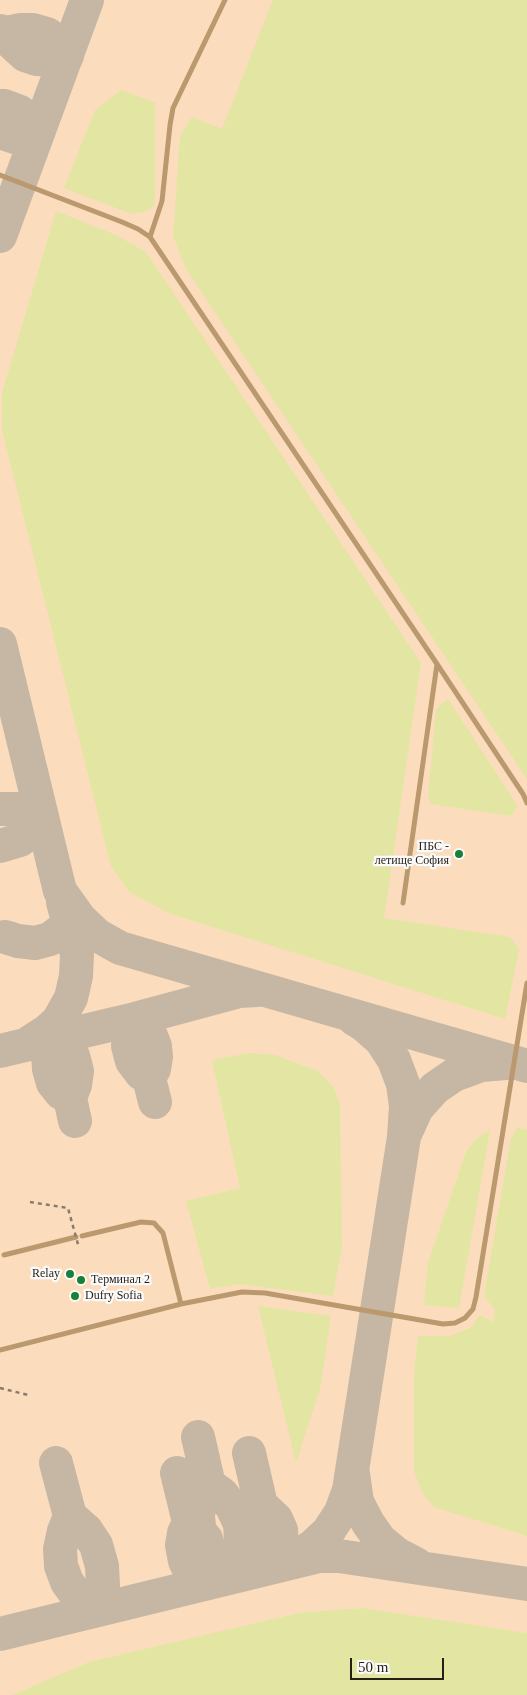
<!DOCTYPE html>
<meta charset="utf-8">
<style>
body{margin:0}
#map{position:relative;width:527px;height:1695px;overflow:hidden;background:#feebd7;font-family:"Times New Roman",serif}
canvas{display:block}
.scale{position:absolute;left:350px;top:1658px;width:94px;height:22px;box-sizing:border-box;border:2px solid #271e15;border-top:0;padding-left:6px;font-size:15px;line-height:18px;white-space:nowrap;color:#271e15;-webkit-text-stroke:4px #fbfbfb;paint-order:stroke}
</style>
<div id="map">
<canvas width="527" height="1695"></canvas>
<div class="scale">50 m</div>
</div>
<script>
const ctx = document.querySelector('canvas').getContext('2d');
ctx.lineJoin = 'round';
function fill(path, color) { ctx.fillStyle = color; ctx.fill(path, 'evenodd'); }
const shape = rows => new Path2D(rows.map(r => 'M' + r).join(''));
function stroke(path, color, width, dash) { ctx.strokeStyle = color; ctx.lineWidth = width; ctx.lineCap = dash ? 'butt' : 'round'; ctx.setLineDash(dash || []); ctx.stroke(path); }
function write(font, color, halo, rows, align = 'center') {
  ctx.font = font + ' "Times New Roman",serif'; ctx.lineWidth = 4.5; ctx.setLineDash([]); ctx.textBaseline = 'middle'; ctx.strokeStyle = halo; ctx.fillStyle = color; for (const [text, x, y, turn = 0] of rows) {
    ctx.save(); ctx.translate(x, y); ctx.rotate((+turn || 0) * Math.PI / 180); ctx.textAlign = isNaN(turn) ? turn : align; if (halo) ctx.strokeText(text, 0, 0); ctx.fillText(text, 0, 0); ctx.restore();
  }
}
const built = shape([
 [0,0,527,0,527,1695,0,1695]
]);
const green = shape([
 [273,0,527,0,527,779,186,269,173,236,180,136,192,117,222,129],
 [122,90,155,103,155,204,145,212,132,214,64,188,95,110],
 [56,211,116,235,146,252,421,663,384,918,510,937,519,949,505,1019,168,913,130,892,111,867,2,430,2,393],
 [448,699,517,805,512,816,431,804,428,795,436,709],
 [249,1053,275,1055,318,1071,334,1088,340,1105,342,1246,333,1296,239,1284,210,1289,186,1201,240,1188,212,1060],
 [517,1128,527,1129,527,1536,434,1507,423,1494,414,1471,414,1372,418,1336,450,1336,470,1328,480,1315,493,1322,495,1310,484,1296,511,1138],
 [490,1130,459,1308,424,1305,428,1263,466,1152,477,1138],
 [258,1306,331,1316,320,1389,296,1463],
 [362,1608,527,1633,527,1695,12,1695,89,1662,299,1613]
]);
const taxiway = shape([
 [0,31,6,33,21,30,33,30,47,34,58,43,67,56,54,60,37,59,25,55,13,44,6,33],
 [0,106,4,106,20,112,32,122,38,132,27,136,15,137,0,132],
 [0,236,87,0],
 [0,644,60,891,80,919,97,935,120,948,527,1066],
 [0,809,21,809,42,817,33,829,20,840,0,846],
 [5,937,18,941,35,943,50,939,63,929,68,922],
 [30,1042,47,1031,58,1021,71,998,76,976,77,954,63,902],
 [0,1051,135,1019,239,991,257,990],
 [149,1078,141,1073,132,1061,128,1046,131,1030,135,1019,142,1024,151,1036,155,1046,156,1057,154,1069,149,1078,155,1102],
 [70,1098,61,1093,53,1083,49,1069,48,1054,51,1043,55,1037,64,1044,73,1056,77,1071,75,1085,70,1098,75,1121],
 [405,1134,417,1108,435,1088,454,1075,481,1065,506,1063],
 [198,1437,209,1485,222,1494,232,1507,240,1524,241,1541,239,1561,230,1577,218,1568,208,1553,200,1536,198,1516,200,1500,209,1485],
 [249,1453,261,1505,276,1519,281,1530,282,1545,276,1566,262,1553,255,1533,255,1521,261,1505],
 [56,1463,70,1516,86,1530,96,1545,102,1566,103,1585,99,1599,93,1611,80,1600,67,1582,61,1566,60,1549,64,1531,70,1516],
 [177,1473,189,1522,196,1527,206,1539,209,1550,210,1568,207,1578,203,1584,191,1573,185,1561,182,1545,184,1533,189,1522],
 [353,1474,357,1502,368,1523,380,1540,397,1554,416,1564],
 [287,1563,313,1546,328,1532,341,1512,349,1490,404,1137,406,1106,403,1084,394,1060,381,1040,364,1025,354,1019],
 [0,1634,319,1556,339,1556,527,1584]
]);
const path = shape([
 [0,1388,28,1395]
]);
const lane = shape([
 [0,175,122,222,138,229,150,237,437,664,523,794,527,803],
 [150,237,162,201,170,125,173,108,225,0],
 [403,903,437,664],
 [82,1236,141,1222,154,1223,163,1233,181,1304],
 [4,1255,76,1237],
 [0,1350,181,1304,242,1292,265,1293,443,1324,455,1323,465,1318,473,1309,476,1297,527,983]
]);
const pathBridge = shape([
 [30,1202,68,1208,79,1248]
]);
const markers = [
 [459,854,5,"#198136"],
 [70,1274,5,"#198136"],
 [81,1280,5,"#198136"],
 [75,1296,5,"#198136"]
];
const poiNames = [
 ["ПБС -",449,847],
 ["летище София",449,861],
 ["Relay",60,1274],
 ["Терминал 2",91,1280,"left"],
 ["Dufry Sofia",85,1296,"left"]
];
fill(built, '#fbddbe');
fill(green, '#e2e6a2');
stroke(taxiway, '#c6b6a4', 34);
stroke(path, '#887b6d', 2.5, [4, 4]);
stroke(lane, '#bb996f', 5);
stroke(pathBridge, '#887b6d', 2.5, [4, 4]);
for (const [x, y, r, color] of markers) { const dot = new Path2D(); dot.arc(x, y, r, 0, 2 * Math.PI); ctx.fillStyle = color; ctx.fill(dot); stroke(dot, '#fbfbfb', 2); }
write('12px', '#271e15', '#fbfbfb', poiNames, 'right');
</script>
